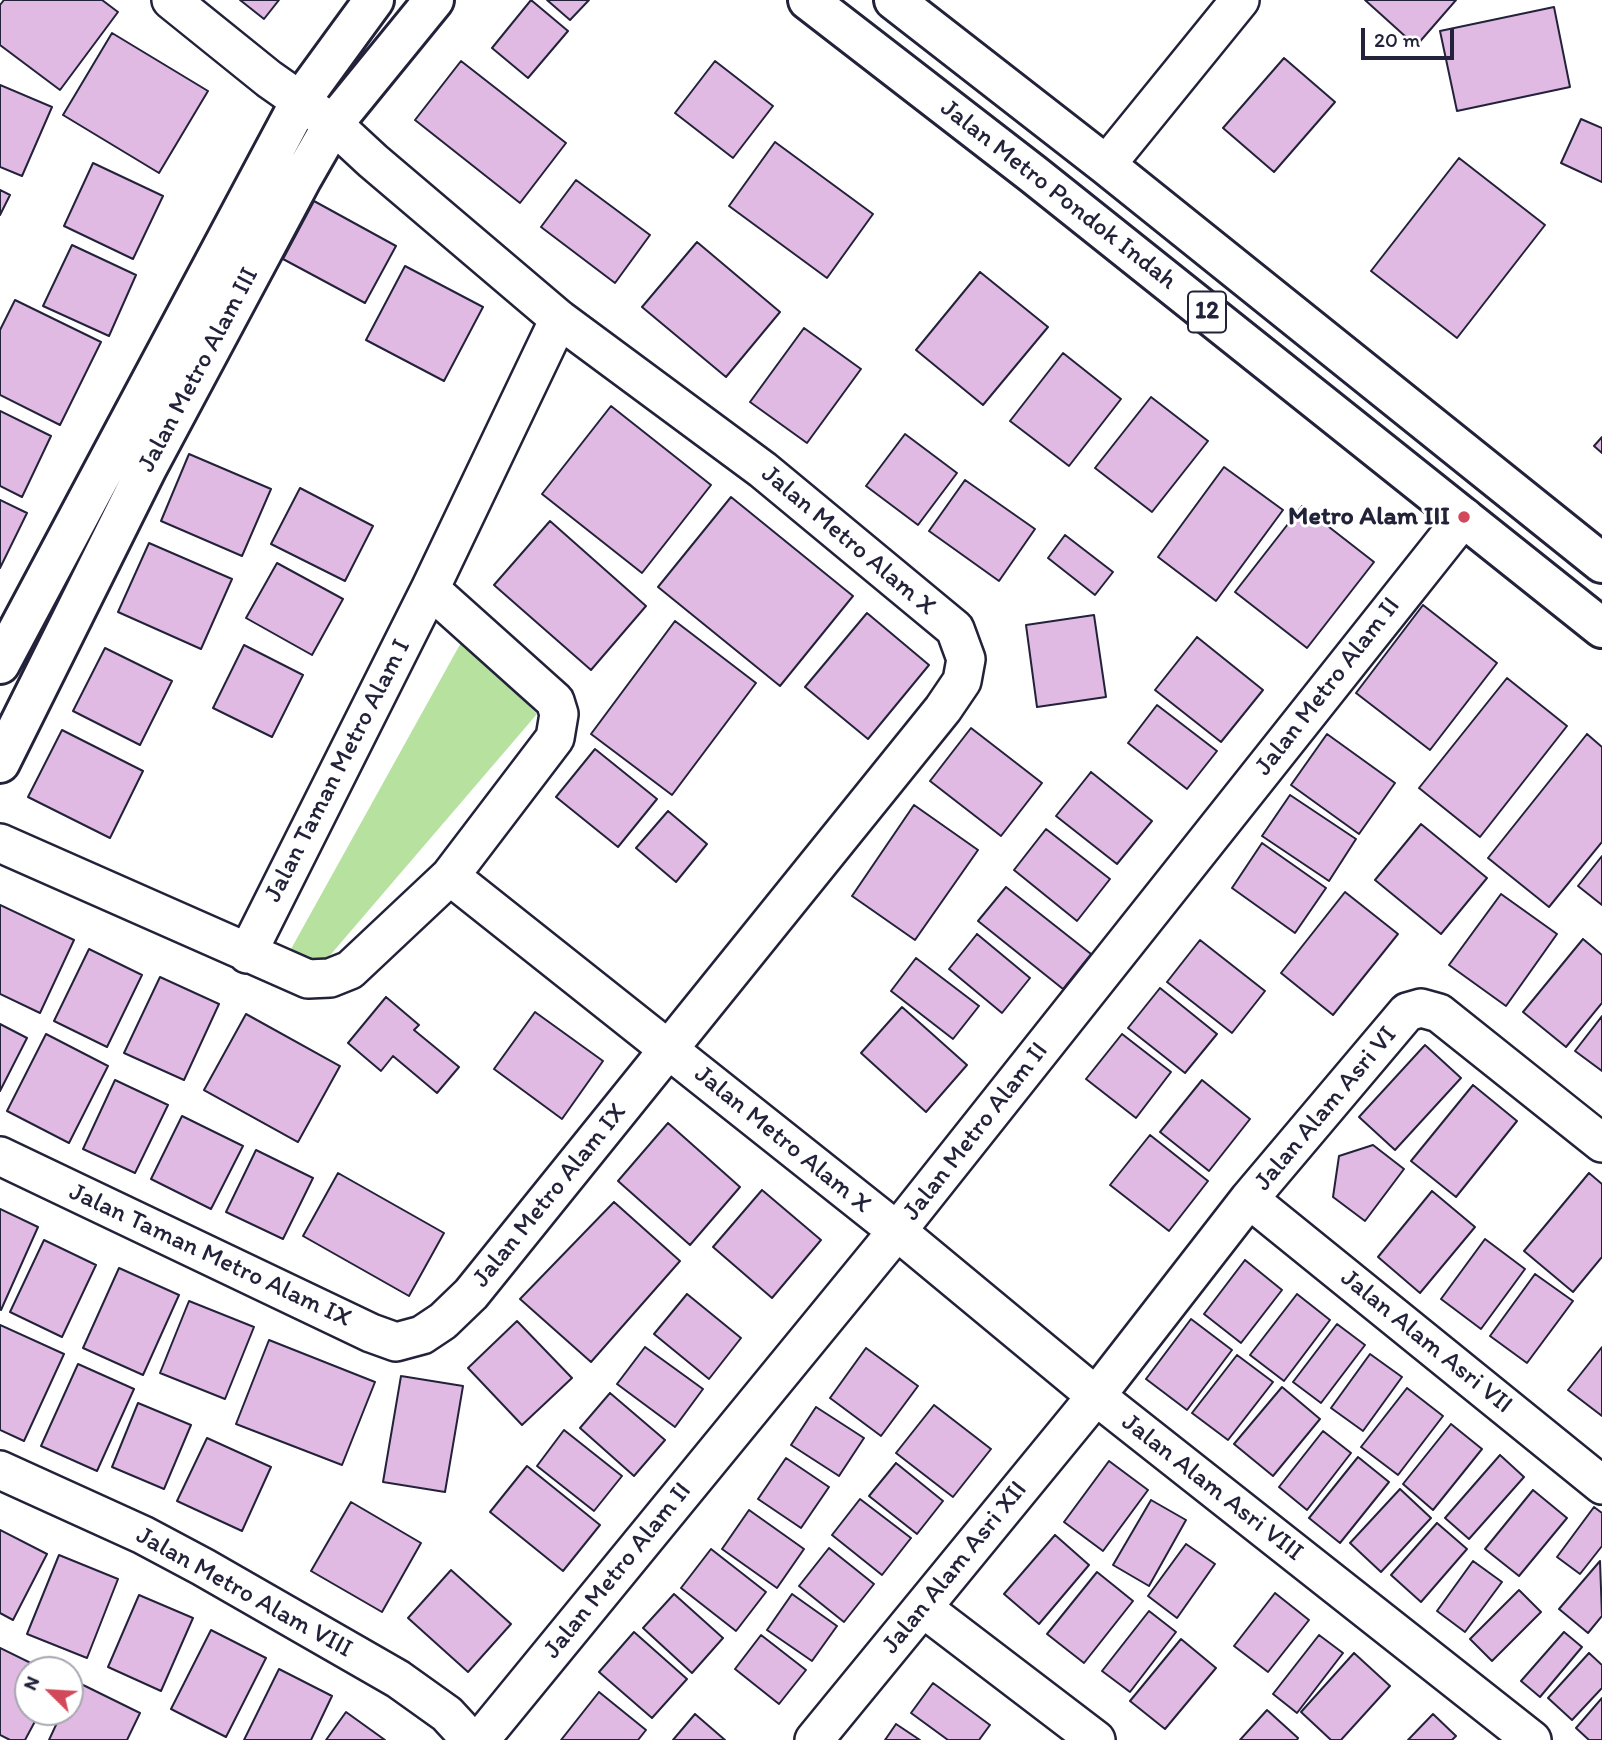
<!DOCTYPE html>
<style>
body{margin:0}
#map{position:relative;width:1602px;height:1740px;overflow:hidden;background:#fff;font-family:Itim,sans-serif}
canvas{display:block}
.north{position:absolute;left:14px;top:1656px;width:70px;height:70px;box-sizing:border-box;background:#fff;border:2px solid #a7a7b1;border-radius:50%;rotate:294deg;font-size:19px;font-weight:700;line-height:28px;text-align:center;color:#22223b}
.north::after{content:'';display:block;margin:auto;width:24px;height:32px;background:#d1495b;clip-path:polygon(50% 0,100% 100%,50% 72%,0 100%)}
.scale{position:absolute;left:1361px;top:28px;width:93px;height:32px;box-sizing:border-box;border:4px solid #22223b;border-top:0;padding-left:9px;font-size:21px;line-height:24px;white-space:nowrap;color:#22223b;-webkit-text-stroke:5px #fff;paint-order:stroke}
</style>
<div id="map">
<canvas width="1602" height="1740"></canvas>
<div class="north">N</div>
<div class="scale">20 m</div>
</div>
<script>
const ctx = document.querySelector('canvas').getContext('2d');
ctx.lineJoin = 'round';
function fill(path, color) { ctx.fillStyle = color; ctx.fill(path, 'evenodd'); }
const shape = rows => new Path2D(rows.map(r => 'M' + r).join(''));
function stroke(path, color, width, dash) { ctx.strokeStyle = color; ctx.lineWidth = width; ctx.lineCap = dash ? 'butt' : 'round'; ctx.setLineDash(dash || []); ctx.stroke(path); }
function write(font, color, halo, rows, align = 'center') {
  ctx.font = font + ' Itim,sans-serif'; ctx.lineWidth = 6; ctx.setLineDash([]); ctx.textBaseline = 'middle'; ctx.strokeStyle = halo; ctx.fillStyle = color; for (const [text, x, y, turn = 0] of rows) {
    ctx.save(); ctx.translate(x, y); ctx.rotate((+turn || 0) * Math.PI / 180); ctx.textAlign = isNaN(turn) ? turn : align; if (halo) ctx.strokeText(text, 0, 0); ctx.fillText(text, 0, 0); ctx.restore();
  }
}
const green = shape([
 [463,639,537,714,320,967,286,958]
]);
const building = shape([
 [4,0,102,0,118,12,60,90,0,45,0,5,4,0],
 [240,0,279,0,264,19,240,0],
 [531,0,568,31,528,78,492,48,531,0],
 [547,0,589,0,570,20,547,0],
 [1365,0,1456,0,1416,46,1365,0],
 [1554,7,1570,87,1457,111,1440,31,1554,7],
 [112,33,208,91,159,173,63,115,112,33],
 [1284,58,1335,102,1274,172,1223,128,1284,58],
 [461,61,566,143,520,203,415,120,461,61],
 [715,61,773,106,733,158,675,113,715,61],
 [0,85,52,107,22,176,0,167,0,85],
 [1581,119,1602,128,1602,182,1561,163,1581,119],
 [775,142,873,214,827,278,729,206,775,142],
 [1459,158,1545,225,1457,338,1371,271,1459,158],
 [93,163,163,196,133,259,64,226,93,163],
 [576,180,650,235,615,283,541,227,576,180],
 [0,190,10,195,0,215,0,190],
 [314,201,396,246,365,303,283,259,314,201],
 [697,242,780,312,726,377,642,307,697,242],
 [72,245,136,275,109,336,43,306,72,245],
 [405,266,483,307,444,381,366,340,405,266],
 [980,272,1048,327,983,405,916,350,980,272],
 [15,300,101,342,60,425,0,395,0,330,15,300],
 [804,328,861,369,807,443,750,402,804,328],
 [1063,353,1121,399,1069,466,1010,421,1063,353],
 [1151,397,1208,441,1152,512,1095,468,1151,397],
 [611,406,711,485,642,573,542,494,611,406],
 [0,411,51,436,22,497,0,486,0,411],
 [905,434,957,473,918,525,866,486,905,434],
 [1602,437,1602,453,1594,446,1602,437],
 [189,454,271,489,242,556,161,521,189,454],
 [1224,467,1283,510,1216,601,1158,557,1224,467],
 [965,480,1035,529,999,581,929,531,965,480],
 [300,488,373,526,345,581,271,544,300,488],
 [731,497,853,596,780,686,658,587,731,497],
 [0,500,27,513,0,568,0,500],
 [1302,506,1374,562,1307,648,1235,592,1302,506],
 [550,521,646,606,591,670,494,585,550,521],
 [1065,535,1113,572,1095,595,1048,558,1065,535],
 [149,543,232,579,201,649,118,612,149,543],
 [277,563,343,599,312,655,246,618,277,563],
 [1423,605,1497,663,1430,750,1356,693,1423,605],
 [867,613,929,665,868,739,805,687,867,613],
 [1094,615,1106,697,1037,707,1026,625,1094,615],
 [675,621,756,683,672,795,591,734,675,621],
 [1197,637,1263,690,1221,742,1155,690,1197,637],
 [244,645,303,675,272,737,213,708,244,645],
 [105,648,172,681,140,745,73,711,105,648],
 [1507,678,1567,726,1480,837,1419,788,1507,678],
 [1157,705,1217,751,1187,789,1128,743,1157,705],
 [971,728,1042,783,1001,836,930,781,971,728],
 [62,730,143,771,110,838,28,797,62,730],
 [1327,734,1395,783,1359,834,1291,785,1327,734],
 [1587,734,1602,747,1602,842,1549,907,1488,858,1587,734],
 [595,749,657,799,618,847,556,797,595,749],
 [1091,772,1152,821,1117,864,1056,816,1091,772],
 [1290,795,1356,839,1329,881,1262,836,1290,795],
 [914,805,978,850,915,940,852,896,914,805],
 [668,811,707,844,676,882,636,848,668,811],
 [1421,824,1487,878,1441,934,1375,880,1421,824],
 [1046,829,1110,879,1077,921,1014,870,1046,829],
 [1262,843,1326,888,1295,933,1232,888,1262,843],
 [1602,856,1602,905,1578,886,1602,856],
 [1006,887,1091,954,1063,989,978,921,1006,887],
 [1345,892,1398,934,1333,1015,1281,973,1345,892],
 [1501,894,1557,934,1506,1006,1449,965,1501,894],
 [0,905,74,940,40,1013,0,994,0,905],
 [977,934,1030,978,1002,1013,949,969,977,934],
 [1583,939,1602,955,1602,1003,1566,1047,1523,1012,1583,939],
 [1200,940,1265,991,1232,1033,1167,982,1200,940],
 [89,949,142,975,107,1047,54,1021,89,949],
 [916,958,979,1006,953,1039,891,991,916,958],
 [160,977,219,1004,184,1080,124,1053,160,977],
 [1160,988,1217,1034,1185,1073,1128,1028,1160,988],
 [386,997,419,1025,414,1030,459,1067,437,1093,393,1056,381,1071,348,1043,386,997],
 [902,1007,967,1065,926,1112,861,1053,902,1007],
 [535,1012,603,1061,562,1119,494,1069,535,1012],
 [246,1014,340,1066,298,1142,204,1090,246,1014],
 [1602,1016,1602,1071,1575,1051,1602,1016],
 [0,1024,27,1038,0,1091,0,1024],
 [46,1034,108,1066,69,1143,7,1111,46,1034],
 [1122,1034,1171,1072,1136,1118,1086,1079,1122,1034],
 [1425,1045,1461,1078,1395,1150,1359,1117,1425,1045],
 [115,1080,168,1105,135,1173,83,1149,115,1080],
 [1202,1080,1250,1119,1209,1171,1160,1132,1202,1080],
 [1473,1085,1517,1121,1456,1197,1411,1161,1473,1085],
 [182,1116,243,1146,211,1209,151,1179,182,1116],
 [668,1123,740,1187,690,1245,618,1181,668,1123],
 [1150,1135,1208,1181,1169,1231,1110,1185,1150,1135],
 [1373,1145,1404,1169,1365,1221,1333,1197,1339,1156,1373,1145],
 [256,1150,313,1178,283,1239,226,1212,256,1150],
 [338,1173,444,1233,409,1296,303,1236,338,1173],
 [1589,1173,1602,1184,1602,1257,1573,1292,1524,1251,1589,1173],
 [762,1190,821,1240,772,1298,713,1247,762,1190],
 [1432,1191,1475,1227,1420,1293,1378,1257,1432,1191],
 [614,1202,680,1261,591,1362,520,1299,614,1202],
 [0,1209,38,1227,1,1310,0,1309,0,1209],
 [1485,1239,1525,1269,1481,1329,1441,1299,1485,1239],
 [44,1240,96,1265,62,1337,10,1312,44,1240],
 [1245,1260,1282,1290,1241,1343,1204,1314,1245,1260],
 [119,1268,179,1295,143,1375,83,1348,119,1268],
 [1535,1274,1573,1301,1527,1363,1490,1336,1535,1274],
 [687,1294,741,1338,709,1379,654,1334,687,1294],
 [1297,1294,1330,1320,1284,1381,1250,1355,1297,1294],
 [189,1301,254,1327,225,1399,160,1373,189,1301],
 [1191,1319,1232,1350,1187,1410,1146,1379,1191,1319],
 [517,1321,572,1378,522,1425,468,1368,517,1321],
 [1337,1324,1365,1345,1321,1403,1293,1382,1337,1324],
 [0,1325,64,1354,24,1441,0,1430,0,1325],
 [269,1340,375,1382,342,1465,236,1424,269,1340],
 [645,1347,703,1389,675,1427,617,1384,645,1347],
 [1602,1347,1602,1416,1568,1390,1602,1347],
 [866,1348,918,1386,881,1436,830,1398,866,1348],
 [1370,1354,1402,1377,1363,1431,1331,1408,1370,1354],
 [1237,1355,1273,1382,1228,1440,1192,1413,1237,1355],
 [78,1364,134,1389,97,1471,41,1446,78,1364],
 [401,1376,463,1386,445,1492,383,1482,401,1376],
 [1282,1387,1320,1419,1273,1476,1234,1444,1282,1387],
 [1407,1388,1443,1416,1398,1475,1361,1447,1407,1388],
 [610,1393,665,1440,634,1476,580,1428,610,1393],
 [138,1403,191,1425,164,1489,112,1467,138,1403],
 [934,1405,991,1449,953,1497,896,1453,934,1405],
 [816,1407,864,1438,839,1476,791,1445,816,1407],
 [1451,1424,1482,1449,1433,1510,1403,1484,1451,1424],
 [564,1430,622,1476,594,1511,537,1466,564,1430],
 [1323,1431,1351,1453,1307,1510,1279,1487,1323,1431],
 [207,1438,271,1467,242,1531,177,1501,207,1438],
 [1500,1455,1524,1477,1469,1539,1445,1518,1500,1455],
 [1358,1457,1389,1482,1340,1543,1309,1518,1358,1457],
 [786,1458,829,1487,801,1528,758,1499,786,1458],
 [1109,1461,1148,1490,1103,1551,1064,1522,1109,1461],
 [896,1463,943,1501,917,1534,869,1496,896,1463],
 [527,1466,600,1525,563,1571,490,1512,527,1466],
 [1400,1489,1431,1518,1381,1572,1350,1543,1400,1489],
 [1533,1490,1567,1518,1519,1576,1485,1549,1533,1490],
 [860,1499,911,1538,882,1575,832,1535,860,1499],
 [1151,1500,1186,1520,1149,1586,1113,1565,1151,1500],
 [351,1502,421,1543,382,1612,311,1571,351,1502],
 [1594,1507,1602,1513,1602,1546,1580,1574,1557,1557,1594,1507],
 [749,1510,804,1549,777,1588,722,1549,749,1510],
 [1437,1523,1467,1549,1421,1602,1391,1575,1437,1523],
 [0,1530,47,1554,13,1620,0,1613,0,1530],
 [1055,1535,1089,1565,1039,1624,1004,1594,1055,1535],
 [1186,1544,1215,1564,1177,1618,1148,1596,1186,1544],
 [829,1548,874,1584,844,1622,799,1586,829,1548],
 [711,1549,766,1592,736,1631,681,1588,711,1549],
 [59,1555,118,1579,87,1658,27,1634,59,1555],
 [1473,1561,1502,1582,1465,1632,1437,1611,1473,1561],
 [1600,1561,1602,1616,1588,1633,1559,1609,1600,1561],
 [451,1570,511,1624,468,1672,408,1618,451,1570],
 [1097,1572,1133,1601,1084,1663,1047,1634,1097,1572],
 [1519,1590,1541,1612,1492,1661,1470,1639,1519,1590],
 [1275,1593,1309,1620,1268,1672,1234,1646,1275,1593],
 [674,1594,723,1638,692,1673,643,1628,674,1594],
 [792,1594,837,1626,812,1661,767,1630,792,1594],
 [139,1595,193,1618,161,1691,108,1667,139,1595],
 [1149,1611,1176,1632,1130,1692,1102,1671,1149,1611],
 [211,1630,266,1658,226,1737,171,1709,211,1630],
 [634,1632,687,1679,652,1718,599,1672,634,1632],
 [1564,1632,1582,1647,1540,1697,1521,1681,1564,1632],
 [761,1635,806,1670,779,1704,735,1669,761,1635],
 [1319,1635,1343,1653,1297,1713,1273,1694,1319,1635],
 [1181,1639,1216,1668,1165,1729,1130,1701,1181,1639],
 [0,1648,45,1670,28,1670,28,1712,40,1712,25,1740,10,1740,0,1735,0,1648],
 [1354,1653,1390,1686,1341,1740,1331,1740,1301,1712,1354,1653],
 [1589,1653,1602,1665,1602,1688,1572,1720,1548,1698,1589,1653],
 [279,1669,332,1696,311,1740,244,1740,279,1669],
 [77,1682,140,1713,127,1740,49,1740,62,1712,70,1712,70,1696,77,1682],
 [933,1683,990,1725,979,1740,948,1740,911,1713,933,1683],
 [599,1692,646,1730,638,1740,561,1740,599,1692],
 [1602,1698,1602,1740,1589,1740,1576,1728,1602,1698],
 [1267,1710,1298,1738,1297,1740,1240,1740,1267,1710],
 [346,1712,385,1740,326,1740,346,1712],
 [695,1714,725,1740,673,1740,695,1714],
 [1433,1714,1456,1736,1452,1740,1408,1740,1433,1714],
 [896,1724,920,1740,885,1740,896,1724]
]);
const street = shape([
 [1106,165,1240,0],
 [0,843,308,979,330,978,350,970,450,876,555,738,559,714,555,701,430,589],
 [450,876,897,1231,1096,1396,1532,1740],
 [247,954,430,589,559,319],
 [0,1156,371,1333,396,1342,422,1335,443,1321,471,1294,943,709,962,681,966,659,955,629,763,470,559,319,373,161,333,124,269,79,171,0],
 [1249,1199,1602,1485],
 [0,1470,143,1535,203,1567,398,1679,447,1714,471,1740],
 [923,1608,1096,1740],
 [480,1740,897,1231,1464,517],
 [814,1740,1096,1396,1249,1199,1407,1012,1421,1008,1439,1013,1602,1143]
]);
const secondary = shape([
 [0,664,301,100,374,0],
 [0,763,147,468,302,178,333,124,434,0]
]);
const highway = shape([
 [808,0,1033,174,1602,628],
 [894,0,1106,165,1602,563]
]);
const markers = [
 [1464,517,7,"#d1495b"]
];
const shields = [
 [1207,312,38]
];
const shieldNames = [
 ["12",1207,312]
];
const streetNames = [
 ["Jalan Metro Pondok Indah",1058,195,38],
 ["Jalan Metro Alam III",199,370,-62],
 ["Jalan Metro Alam X",848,541,40],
 ["Jalan Metro Alam II",1328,687,-52],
 ["Jalan Taman Metro Alam I",338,771,-63],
 ["Jalan Alam Asri VI",1326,1109,-50],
 ["Jalan Metro Alam II",976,1132,-52],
 ["Jalan Metro Alam X",782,1140,39],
 ["Jalan Metro Alam IX",550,1196,-51],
 ["Jalan Taman Metro Alam IX",210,1256,25],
 ["Jalan Alam Asri VII",1426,1342,39],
 ["Jalan Alam Asri VIII",1212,1488,38],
 ["Jalan Alam Asri XII",955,1568,-51],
 ["Jalan Metro Alam II",618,1571,-51],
 ["Jalan Metro Alam VIII",244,1593,29]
];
const poiNames = [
 ["Metro Alam III",1450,517]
];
fill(green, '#b6e19f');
fill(building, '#e1bae3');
stroke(building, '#22223b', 2);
stroke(street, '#22223b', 42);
stroke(secondary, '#22223b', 44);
stroke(highway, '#22223b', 44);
stroke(street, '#fff', 37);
stroke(secondary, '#fff', 38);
stroke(highway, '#fff', 38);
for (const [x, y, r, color] of markers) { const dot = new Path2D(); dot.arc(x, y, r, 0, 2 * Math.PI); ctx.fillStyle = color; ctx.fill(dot); stroke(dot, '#fff', 2.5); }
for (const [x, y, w] of shields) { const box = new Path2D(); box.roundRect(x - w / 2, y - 20.5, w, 41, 5); ctx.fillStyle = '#fff'; ctx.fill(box); stroke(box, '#22223b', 2); }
write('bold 24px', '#22223b', null, shieldNames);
write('26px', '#22223b', '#fff', streetNames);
write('bold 26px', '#22223b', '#fff', poiNames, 'right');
</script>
